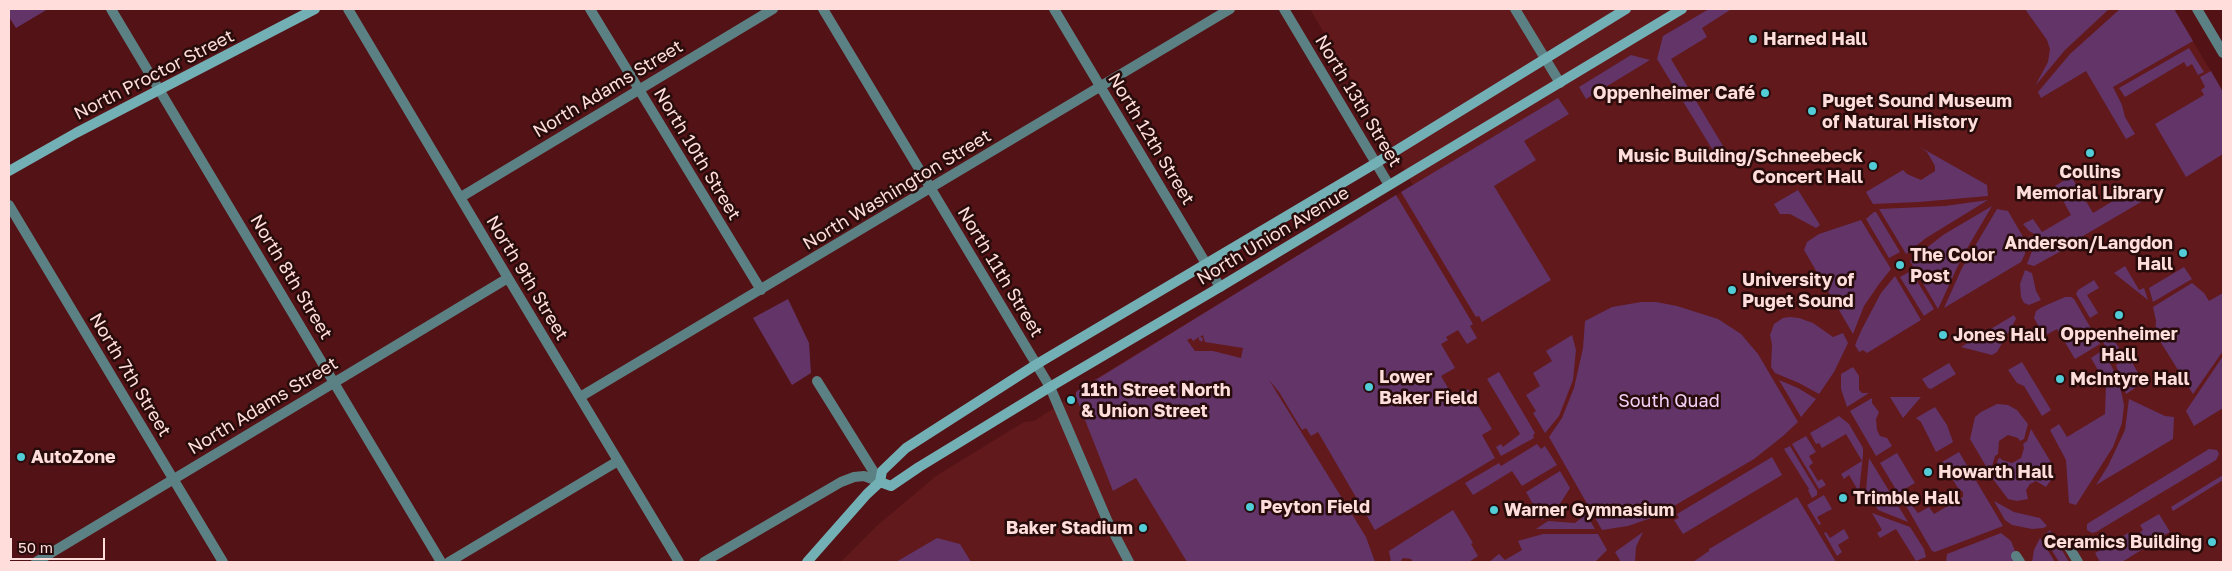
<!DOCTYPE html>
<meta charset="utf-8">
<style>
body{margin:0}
#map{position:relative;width:2232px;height:571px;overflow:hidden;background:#531316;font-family:"Golos Text",sans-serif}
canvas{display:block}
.frame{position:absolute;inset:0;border:10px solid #feddda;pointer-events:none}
.scale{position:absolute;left:10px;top:538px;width:95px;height:22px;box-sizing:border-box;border:2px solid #feddda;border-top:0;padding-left:6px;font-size:15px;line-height:18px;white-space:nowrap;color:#feddda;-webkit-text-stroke:4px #270c0b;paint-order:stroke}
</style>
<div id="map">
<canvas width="2232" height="571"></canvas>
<div class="frame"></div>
<div class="scale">50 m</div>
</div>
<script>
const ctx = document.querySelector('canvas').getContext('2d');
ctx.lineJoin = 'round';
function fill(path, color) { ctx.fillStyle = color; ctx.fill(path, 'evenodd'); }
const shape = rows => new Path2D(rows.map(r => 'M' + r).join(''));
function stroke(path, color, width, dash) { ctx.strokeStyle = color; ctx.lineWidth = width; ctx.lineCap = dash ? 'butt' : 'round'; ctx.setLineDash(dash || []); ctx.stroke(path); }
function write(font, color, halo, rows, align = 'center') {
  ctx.font = font + ' "Golos Text",sans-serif'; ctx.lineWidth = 5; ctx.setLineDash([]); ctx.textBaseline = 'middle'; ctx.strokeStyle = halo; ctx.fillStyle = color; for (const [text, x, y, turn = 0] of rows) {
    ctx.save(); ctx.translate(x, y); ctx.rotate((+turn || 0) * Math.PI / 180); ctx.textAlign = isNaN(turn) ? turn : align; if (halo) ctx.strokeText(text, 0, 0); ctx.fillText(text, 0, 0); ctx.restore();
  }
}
const built = shape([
 [1310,9,2174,9,2223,92,2223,562,841,562,879,524,936,476,1024,422,1034,421,1076,394,1077,390,1084,386,1413,185]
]);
const green = shape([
 [9,9,48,9,16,28,9,17],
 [1709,9,1730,10,1702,28,1707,37,1671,59,1726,151,1717,157,1657,59,1663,36],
 [2025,9,2109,9,2065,50,2035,86,2048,62,2050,49,2047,40],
 [2120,9,2174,9,2193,41,2113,87,2122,105,2125,117,2135,134,2126,139,2086,71,2041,98,2038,92,2070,54],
 [2189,48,2204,72,2198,75,2192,64,2187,67,2184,62,2125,97,2119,88],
 [1631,55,1650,60,1586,99,1579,87],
 [2211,71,2223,92,2223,154,2186,177,2155,124,2204,95,2201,90,2205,87,2200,77],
 [1558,98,1569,114,1524,141,1536,160,1494,186,1551,280,1482,322,1479,316,1476,317,1401,192],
 [1920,147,1987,185,1988,196,1919,202,1873,204,1866,192,1903,170,1907,174,1921,180,1935,171,1935,166,1927,152],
 [2071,176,2093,213,2133,189,2141,202,2066,246,2049,242,2029,231,2023,224,2033,219,2042,232,2071,215,2055,186],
 [1798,190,1820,225,1816,228,1790,214,1780,214,1774,204],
 [1396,195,1473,324,1470,326,1477,338,1467,344,1458,330,1446,337,1448,340,1441,344,1455,368,1441,376,1454,398,1468,389,1492,429,1482,435,1495,458,1375,530,1318,432,1311,436,1306,428,1302,430,1279,392,1269,380,1366,537,1375,562,1187,562,1136,478,1113,491,1076,397,1076,392],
 [1203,335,1205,342,1243,348,1241,358,1213,351,1195,351,1187,340,1191,338,1193,341,1199,337,1199,340,1202,342,1203,338,1200,337],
 [1988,200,1926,238,1906,254,1879,209,1945,206],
 [1992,206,1962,257,1938,309,1910,261,1943,235],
 [1997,209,2008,211,2026,242,2025,254,2021,262,1944,308,1962,268],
 [1874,212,1876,212,1900,252,1889,258,1866,219],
 [1861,220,1891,269,1879,284,1864,306,1853,334,1804,250,1807,242,1819,234],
 [2029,236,2043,245,2061,251,2034,266,2027,264,2032,251],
 [2125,266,2139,290,2144,288,2148,300,2114,273],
 [2184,267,2192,279,2153,302,2149,288],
 [2025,270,2032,273,2036,291,2041,300,2029,305,2024,303,2021,297,2020,284],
 [1911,271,1934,309,1924,316,1900,277],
 [1895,276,1921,320,1867,353,1863,350,1859,352,1855,345,1862,329,1881,293],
 [2094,280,2099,288,2087,295,2098,313,2090,318,2076,294,2078,290],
 [2192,283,2204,293,2209,301,2223,293,2223,351,2193,394,2155,333,2156,321,2153,307],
 [2065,297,2071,297,2074,299,2100,344,2075,359,2057,329,2044,336,2034,318,2036,311,2042,307],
 [788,299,809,343,811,373,792,385,753,318],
 [1641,302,1656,302,1677,306,1718,319,1741,334,1758,354,1798,422,1783,436,1754,459,1657,516,1628,526,1602,530,1549,437,1562,418,1574,388,1583,348,1585,321,1612,307],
 [2014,315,2016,319,1997,352,1992,355,1961,347],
 [1790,317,1799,318,1813,323,1833,337,1843,333,1848,343,1834,372,1819,394,1799,383,1775,373,1771,367,1772,345,1770,335,1774,324,1783,318],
 [2105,331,2106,333,2109,332,2122,353,2112,358,2099,335],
 [1572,335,1576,350,1573,380,1559,416,1545,433,1533,413,1536,411,1526,395,1540,386,1533,373,1552,361,1546,351],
 [2103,350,2117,377,2121,391,2124,405,2122,423,2113,447,2076,505,2069,503,2066,460,2050,430,2059,424,2067,437,2105,414,2106,384,2091,358],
 [2223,356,2223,408,2194,426,2186,411],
 [2129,357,2138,373,2141,384,2126,394,2116,365],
 [2022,362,2051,410,2042,416,2024,386,2017,383,2008,370],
 [1949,363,1956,374,1931,389,1928,388,1922,379],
 [1853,367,1859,376,1859,390,1862,393,1869,393,1847,407,1841,389,1841,374],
 [1499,372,1535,433,1533,435,1534,438,1501,456,1496,447,1501,444,1503,447,1520,434,1487,379],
 [1779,380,1798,388,1816,399,1801,417],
 [1890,397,1921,397,1903,418],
 [1872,398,1872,403,1879,412,1876,419,1877,430,1880,436,1887,438,1892,446,1876,456,1850,411],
 [2129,399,2165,416,2174,417,2173,439,2096,485,2108,466,2125,430],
 [1997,404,2008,405,2017,410,2028,424,2024,439,2020,441,2018,438,2008,435,1999,441,1998,454,1995,456,1990,473,1970,439,1975,417,1981,412],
 [1935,407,1947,425,1953,442,1936,452,1921,422,1916,418],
 [1839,416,1849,424,1863,448,1863,455,1859,492,1849,475,1844,479,1841,474,1862,461,1846,434,1822,448,1819,443,1816,444,1810,433],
 [2031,429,2052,464,2053,477,2046,487,2036,481,2030,484,2026,490,2028,499,2017,501,2008,499,1993,479,1998,459,2000,458,2002,460,2012,463,2021,458,2024,448,2023,444,2027,441],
 [1806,436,1816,452,1809,456,1813,463,1809,466,1818,481,1822,479,1826,485,1819,489,1792,444],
 [1537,444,1541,449,1545,446,1557,465,1522,486,1512,471,1473,495,1465,483,1499,463,1501,466],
 [1790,446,1817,491,1817,495,1812,498,1808,490,1809,489,1784,449],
 [2209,449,2217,450,2219,454,2216,460,2096,532,2092,533,2087,530,2087,524,2090,522],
 [1959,452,2003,526,1935,552,1932,551,1901,497,1903,495,1918,513,1929,507,1934,514,1963,497,1963,492,1958,488,1942,462],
 [1897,453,1915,483,1898,493,1880,463],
 [1772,457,1782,475,1683,534,1674,520,1679,518,1677,514],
 [1869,458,1908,522,1878,510,1866,490],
 [1560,471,1570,488,1558,507,1542,520,1526,492],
 [2223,475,2223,480,2173,511,2171,507],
 [1824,495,1832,509,1817,517,1821,524,1819,525,1807,505],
 [1797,497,1836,562,1693,562,1709,551,1709,549],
 [1994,501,2014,512,2040,518,2047,526,2043,528,2032,529,2012,525,2005,520],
 [1453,510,1473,543,1471,544,1478,556,1469,562,1413,562,1411,559,1403,558,1400,562,1391,562,1389,551],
 [1872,513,1910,527,1924,549,1926,557,1916,561,1896,529,1880,538,1877,533,1882,530],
 [1586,514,1595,529,1536,529,1548,521,1575,523],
 [2159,514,2170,532,2156,540,2151,539,2145,542,2139,533,2143,530,2140,525],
 [1844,529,1849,538,1838,545,1842,552,1837,556,1824,533,1826,532,1830,538],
 [2050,530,2069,562,2059,562,2043,536],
 [1643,532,1636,547,1635,562,1621,562,1615,552],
 [2001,533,2011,541,2015,551,2015,562,1946,562,1947,554],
 [2128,533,2131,538,2135,536,2143,549,2122,562,2100,562,2095,553],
 [1543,534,1598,534,1607,550,1595,562,1489,562,1499,554,1505,560,1522,550,1518,541],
 [937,538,960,544,971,562,896,562],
 [2040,538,2055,562,2032,562,2034,550]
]);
const street = shape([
 [111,9,441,562],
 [348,9,508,278,679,562],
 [590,9,761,290],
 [823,9,1050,387,1107,520,1129,562],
 [1054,9,1220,287],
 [1284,9,1389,185],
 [1515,9,1560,83],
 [2197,9,2223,53],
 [461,197,773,9],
 [9,205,223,562],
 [817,381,880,482],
 [580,397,1230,9],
 [2066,542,2078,562],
 [2016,556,2020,562],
 [36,562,508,278],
 [449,562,618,461],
 [704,562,841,482,854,477,864,476,880,482]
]);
const secondary = shape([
 [9,171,76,133,315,9],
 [880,482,891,486,919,467,1050,387,1220,287,1682,9],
 [807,562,867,494,880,482,882,471,906,448,1037,364,1376,163,1626,9]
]);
const markers = [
 [1753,39,5,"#52ccd6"],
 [1765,93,5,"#52ccd6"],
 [1812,111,5,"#52ccd6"],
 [2090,153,5,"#52ccd6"],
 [1873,166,5,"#52ccd6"],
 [2183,253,5,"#52ccd6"],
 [1900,265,5,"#52ccd6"],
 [1732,290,5,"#52ccd6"],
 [2119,315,5,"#52ccd6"],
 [1943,335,5,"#52ccd6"],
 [2060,379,5,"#52ccd6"],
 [1369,387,5,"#52ccd6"],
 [1071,400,5,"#52ccd6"],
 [21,457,5,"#52ccd6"],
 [1928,472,5,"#52ccd6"],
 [1843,498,5,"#52ccd6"],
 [1250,507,5,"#52ccd6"],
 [1494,510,5,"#52ccd6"],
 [1143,528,5,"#52ccd6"],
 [2212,542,5,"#52ccd6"]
];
const poiNames = [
 ["Harned Hall",1763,39],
 ["Oppenheimer Café",1755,93,"right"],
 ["Puget Sound Museum",1822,101],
 ["of Natural History",1822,122],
 ["Music Building/Schneebeck",1863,156,"right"],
 ["Concert Hall",1863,177,"right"],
 ["Collins",2090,172,"center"],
 ["Memorial Library",2090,193,"center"],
 ["Anderson/Langdon",2173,243,"right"],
 ["Hall",2173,264,"right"],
 ["The Color",1910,255],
 ["Post",1910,276],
 ["University of",1742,280],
 ["Puget Sound",1742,301],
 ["Oppenheimer",2119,334,"center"],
 ["Hall",2119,355,"center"],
 ["Jones Hall",1953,335],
 ["Lower",1379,377],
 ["Baker Field",1379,398],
 ["McIntyre Hall",2070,379],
 ["11th Street North",1081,390],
 ["& Union Street",1081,411],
 ["AutoZone",31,457],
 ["Howarth Hall",1938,472],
 ["Trimble Hall",1853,498],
 ["Peyton Field",1260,507],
 ["Warner Gymnasium",1504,510],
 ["Baker Stadium",1133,528,"right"],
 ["Ceramics Building",2202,542,"right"]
];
const streetNames = [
 ["North Proctor Street",154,75,-27],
 ["North Adams Street",608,89,-31],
 ["North 13th Street",1358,101,59],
 ["North 12th Street",1151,139,59],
 ["North 10th Street",697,154,59],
 ["North Washington Street",897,190,-31],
 ["North Union Avenue",1273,236,-31],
 ["North 11th Street",1000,272,59],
 ["North 8th Street",291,277,59],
 ["North 9th Street",527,278,59],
 ["North 7th Street",130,375,59],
 ["North Adams Street",263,406,-31]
];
const parkNames = [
 ["South Quad",1669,401]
];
fill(built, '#61191c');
fill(green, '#623468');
stroke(street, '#5c8184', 10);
stroke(secondary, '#73b0b6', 10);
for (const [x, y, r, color] of markers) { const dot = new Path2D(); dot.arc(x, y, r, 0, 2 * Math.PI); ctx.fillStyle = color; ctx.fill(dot); stroke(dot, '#270c0b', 2); }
write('bold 18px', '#feddda', '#270c0b', poiNames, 'left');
write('18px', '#feddda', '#270c0b', streetNames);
write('18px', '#f3d0f7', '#270c0b', parkNames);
</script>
